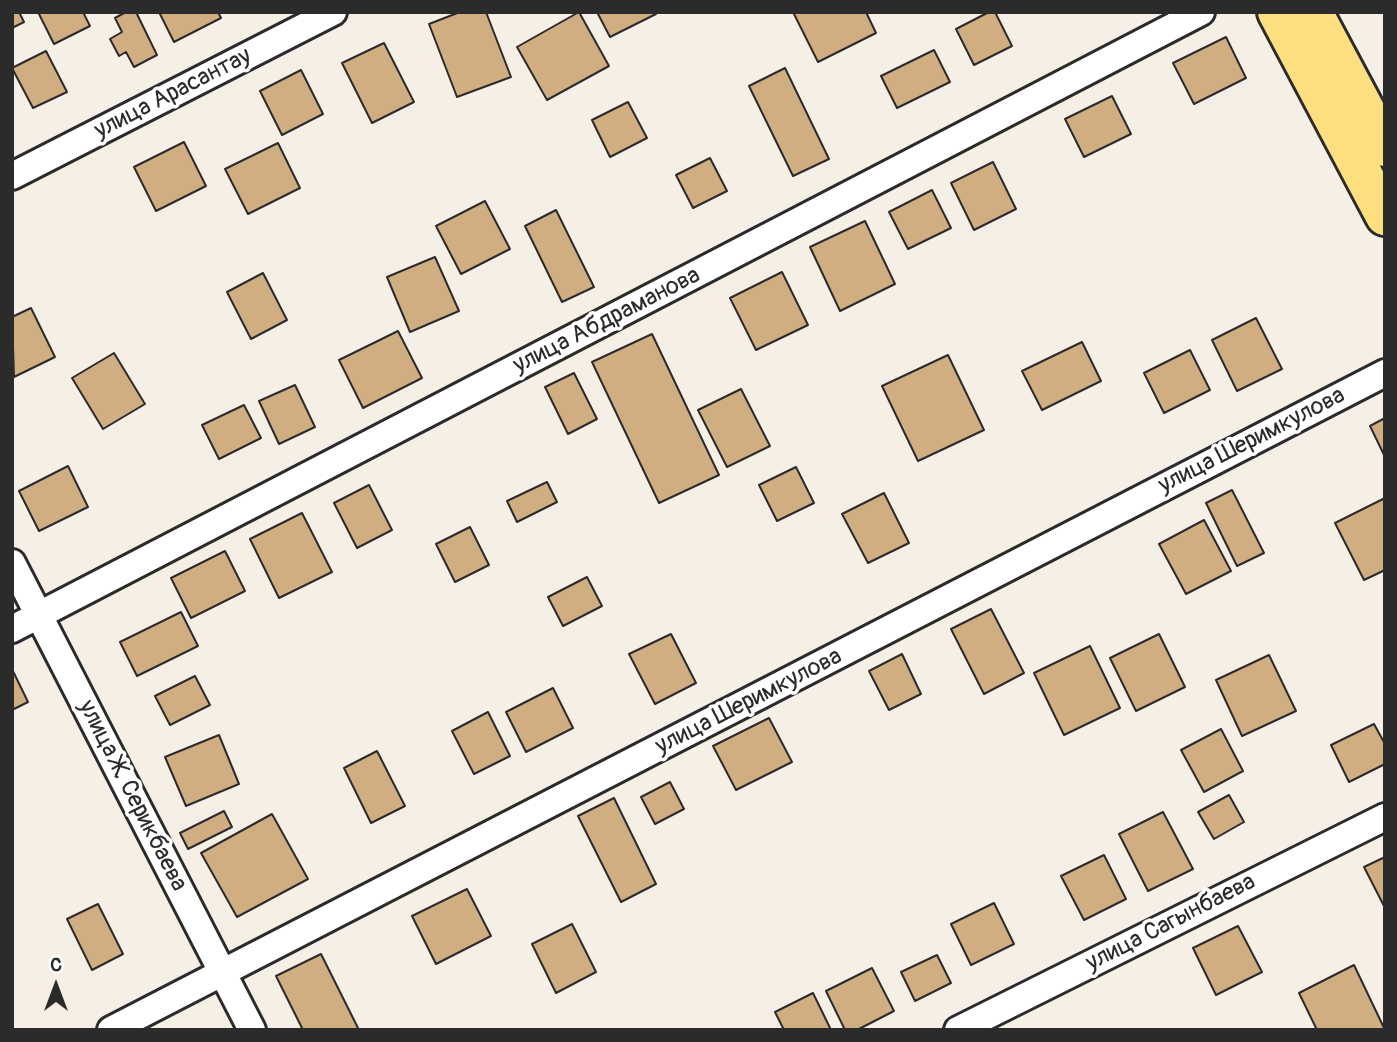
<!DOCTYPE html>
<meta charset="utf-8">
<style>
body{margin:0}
#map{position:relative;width:1397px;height:1042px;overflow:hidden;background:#f6efe6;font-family:Pangolin,sans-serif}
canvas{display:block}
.frame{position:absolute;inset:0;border:14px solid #2b2b2b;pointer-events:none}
.north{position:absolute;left:21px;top:951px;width:70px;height:70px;-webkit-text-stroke:5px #fff;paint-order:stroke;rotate:0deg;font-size:19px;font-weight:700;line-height:28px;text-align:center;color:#2b2b2b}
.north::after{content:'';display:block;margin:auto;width:24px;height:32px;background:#2b2b2b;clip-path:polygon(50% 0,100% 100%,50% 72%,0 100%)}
</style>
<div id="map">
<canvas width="1397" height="1042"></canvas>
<div class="frame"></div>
<div class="north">С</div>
</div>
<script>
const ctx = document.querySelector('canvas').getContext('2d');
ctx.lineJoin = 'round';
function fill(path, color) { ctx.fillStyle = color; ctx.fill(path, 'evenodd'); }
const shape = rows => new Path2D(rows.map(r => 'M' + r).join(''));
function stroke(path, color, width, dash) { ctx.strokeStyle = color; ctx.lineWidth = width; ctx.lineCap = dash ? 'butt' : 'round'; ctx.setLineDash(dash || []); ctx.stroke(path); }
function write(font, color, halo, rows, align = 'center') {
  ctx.font = font + ' Pangolin,sans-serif'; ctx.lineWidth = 7; ctx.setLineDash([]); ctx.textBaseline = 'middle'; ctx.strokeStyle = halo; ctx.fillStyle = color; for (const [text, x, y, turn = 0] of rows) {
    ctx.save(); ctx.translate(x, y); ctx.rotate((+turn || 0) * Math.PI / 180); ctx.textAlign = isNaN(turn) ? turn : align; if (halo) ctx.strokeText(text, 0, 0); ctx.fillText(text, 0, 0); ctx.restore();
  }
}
const building = shape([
 [12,12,19,12,24,22,12,28,12,12],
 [38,12,83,12,90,26,54,44,38,12],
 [126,12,136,12,157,55,134,67,126,52,119,56,110,39,122,32,115,18,126,12],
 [159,12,218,12,221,18,174,42,159,12],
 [460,12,486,12,511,77,457,97,429,24,460,12],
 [579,12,609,66,547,100,517,47,579,12],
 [597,12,656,12,656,14,610,37,597,12],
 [793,12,866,12,876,33,818,62,793,12],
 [989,12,995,12,1012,46,974,65,956,29,989,12],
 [1226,37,1246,78,1194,104,1173,63,1226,37],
 [384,43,414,102,372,123,342,63,384,43],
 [934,50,950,82,897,108,881,76,934,50],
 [46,51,67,92,33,108,12,68,46,51],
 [785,68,829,159,793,176,749,86,785,68],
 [301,70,323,114,282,135,260,91,301,70],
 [1112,96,1131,134,1084,157,1065,119,1112,96],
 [628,102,647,138,610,157,592,120,628,102],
 [184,142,206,186,156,211,134,167,184,142],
 [278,143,300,188,248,214,225,169,278,143],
 [710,158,727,191,693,208,676,175,710,158],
 [993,162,1016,209,974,230,951,183,993,162],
 [932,190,951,228,908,249,889,212,932,190],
 [485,201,510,249,461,274,436,226,485,201],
 [556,210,594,287,562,302,525,226,556,210],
 [865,221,895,284,840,311,810,247,865,221],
 [435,257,459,311,410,332,387,277,435,257],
 [782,272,808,325,756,350,730,298,782,272],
 [263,273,287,320,251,339,227,292,263,273],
 [31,308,55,357,14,377,12,317,31,308],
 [1256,318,1282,369,1237,391,1212,340,1256,318],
 [398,331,422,378,363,408,339,360,398,331],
 [652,334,719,475,659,503,592,362,652,334],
 [1082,342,1101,381,1042,410,1022,371,1082,342],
 [1190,350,1210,390,1164,413,1144,373,1190,350],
 [114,353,145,404,103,429,72,378,114,353],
 [948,355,984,430,918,461,882,386,948,355],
 [574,373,597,419,568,434,545,387,574,373],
 [295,385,315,427,279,444,259,401,295,385],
 [741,389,770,446,727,467,698,410,741,389],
 [244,405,261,438,219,459,202,425,244,405],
 [1385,418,1385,457,1370,426,1385,418],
 [68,466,88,507,39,531,19,491,68,466],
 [796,467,814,503,777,521,759,485,796,467],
 [547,482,557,502,517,522,507,501,547,482],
 [369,485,392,530,357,548,334,503,369,485],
 [1232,490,1264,553,1237,566,1206,503,1232,490],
 [884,493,909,543,868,563,842,514,884,493],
 [1385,498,1385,570,1364,580,1335,523,1385,498],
 [302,513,332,572,279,598,250,539,302,513],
 [1204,520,1231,571,1186,594,1159,544,1204,520],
 [470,527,489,565,455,582,436,544,470,527],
 [225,551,245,591,191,618,171,578,225,551],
 [587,577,602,606,563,626,548,597,587,577],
 [991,609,1024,673,984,694,951,629,991,609],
 [181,612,198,646,137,676,120,642,181,612],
 [671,634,696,683,655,704,629,654,671,634],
 [1159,634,1185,687,1136,711,1110,658,1159,634],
 [1090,646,1120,708,1064,735,1034,673,1090,646],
 [902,654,921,694,889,710,869,671,902,654],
 [1269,655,1296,711,1242,736,1216,680,1269,655],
 [12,669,28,702,12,710,12,669],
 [195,676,210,705,170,725,155,696,195,676],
 [553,688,573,728,526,752,506,712,553,688],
 [488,712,510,756,474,774,452,731,488,712],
 [769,718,792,762,736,790,713,746,769,718],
 [1374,724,1385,744,1385,764,1349,782,1331,745,1374,724],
 [1221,729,1243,771,1204,792,1181,750,1221,729],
 [219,735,239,784,186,806,165,757,219,735],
 [377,751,405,806,371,823,344,768,377,751],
 [670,782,684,809,655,824,641,797,670,782],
 [1229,795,1244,822,1214,839,1198,812,1229,795],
 [614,798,656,884,621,902,578,816,614,798],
 [224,811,232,827,188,849,180,833,224,811],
 [1163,812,1193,869,1148,891,1119,834,1163,812],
 [272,814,308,879,237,917,201,853,272,814],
 [1104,855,1126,899,1084,920,1061,876,1104,855],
 [1385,857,1385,908,1364,867,1385,857],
 [467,889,491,936,436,964,412,916,467,889],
 [994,903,1014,944,971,965,951,924,994,903],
 [98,904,123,954,92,970,67,919,98,904],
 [572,924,596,972,556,993,532,944,572,924],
 [1238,926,1262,972,1216,995,1193,948,1238,926],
 [321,954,358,1028,355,1030,303,1030,276,976,321,954],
 [937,955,951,983,915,1001,901,972,937,955],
 [1354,965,1385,1030,1317,1030,1299,993,1354,965],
 [872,968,894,1011,857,1030,845,1030,826,991,872,968],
 [813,993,831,1030,784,1030,775,1012,813,993]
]);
const street = shape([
 [12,176,333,12],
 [12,563,252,1030],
 [12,629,1201,12],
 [111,1030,1385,373],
 [958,1030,1385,817]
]);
const primary = shape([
 [1277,12,1385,216],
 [1313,12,1385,147]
]);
const streetNames = [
 ["улица Арасантау",173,94,-27],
 ["улица Абдраманова",607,321,-27],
 ["улица Шеримкулова",1252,441,-27],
 ["улица Шеримкулова",749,702,-27],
 ["улица Ж. Серикбаева",132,796,63],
 ["улица Сагынбаева",1171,923,-27]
];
fill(building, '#d0ae82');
stroke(building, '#2b2b2b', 2);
stroke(street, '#2b2b2b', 32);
stroke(primary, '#2b2b2b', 44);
stroke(street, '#fff', 26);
stroke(primary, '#fedf80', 38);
write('24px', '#2b2b2b', '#fff', streetNames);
</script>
